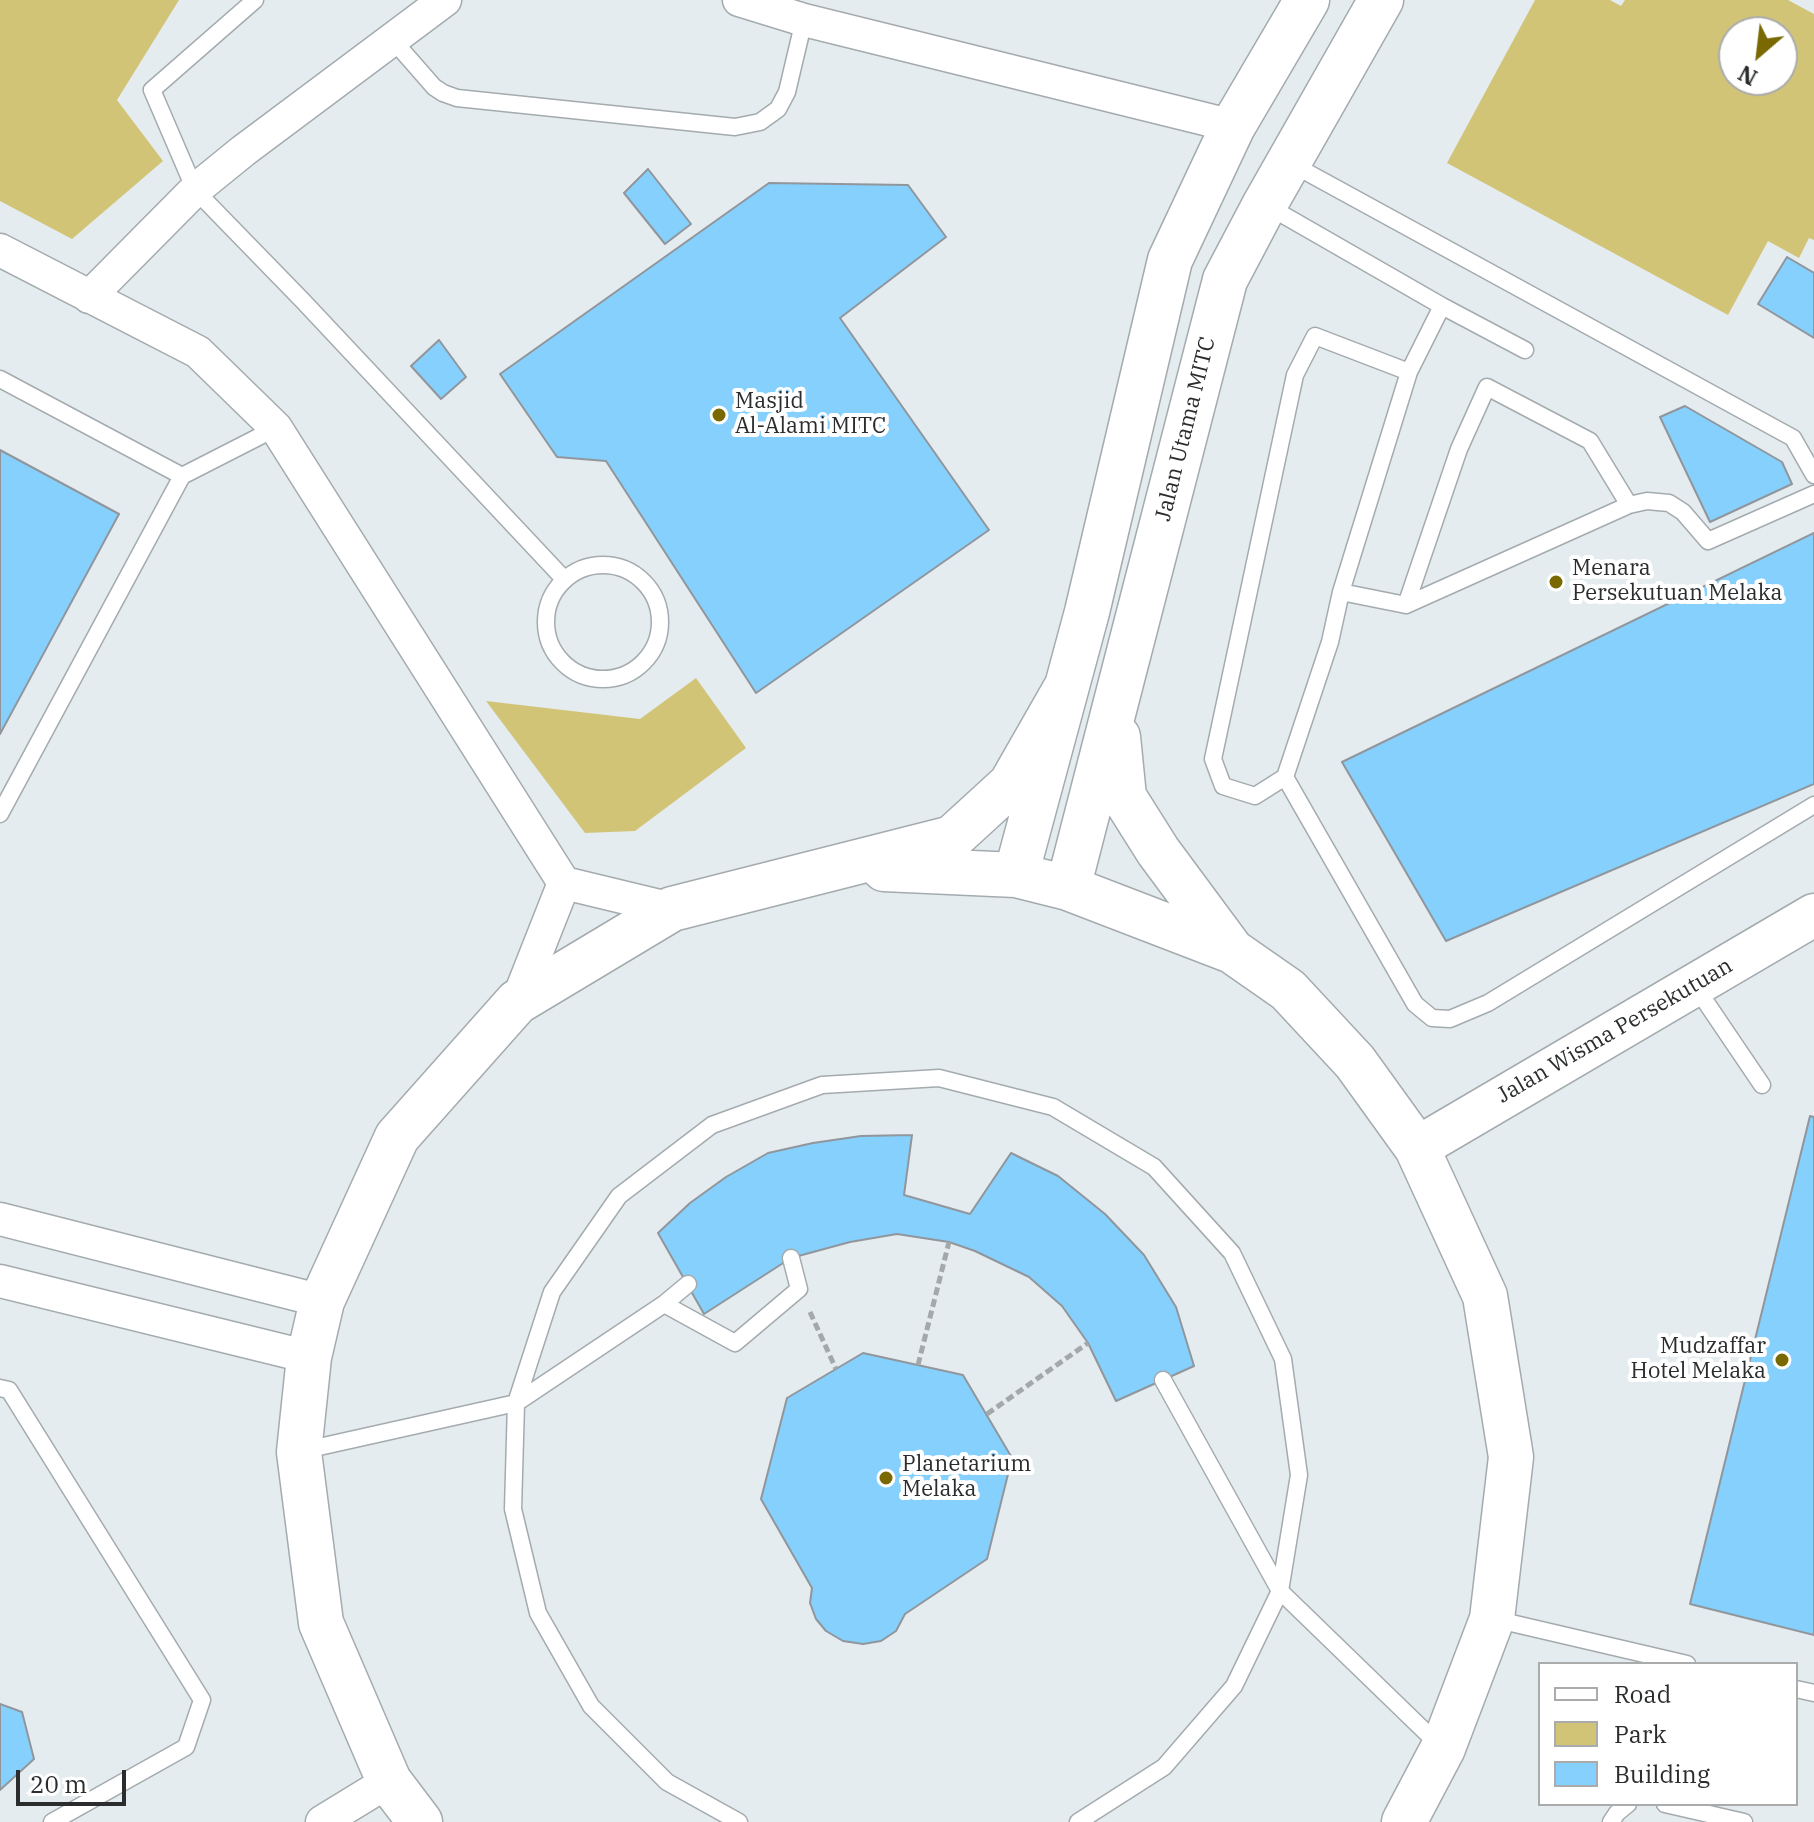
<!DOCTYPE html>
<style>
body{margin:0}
#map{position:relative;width:1814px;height:1822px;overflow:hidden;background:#e5ecf0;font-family:"IBM Plex Serif",serif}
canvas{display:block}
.legend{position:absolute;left:1538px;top:1662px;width:260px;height:144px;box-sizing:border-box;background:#fff;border:2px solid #aaabab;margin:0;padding:10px 14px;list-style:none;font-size:24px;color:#2a2c2e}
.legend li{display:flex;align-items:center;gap:16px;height:40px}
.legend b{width:40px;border:2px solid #aaabab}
.north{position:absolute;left:1718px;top:16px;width:80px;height:80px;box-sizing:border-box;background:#fff;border:2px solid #aaabab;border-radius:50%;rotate:208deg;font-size:22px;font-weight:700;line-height:32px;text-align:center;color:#2a2c2e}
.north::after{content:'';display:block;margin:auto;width:28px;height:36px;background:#796900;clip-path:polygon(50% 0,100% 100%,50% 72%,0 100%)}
.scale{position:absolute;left:16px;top:1770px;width:110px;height:36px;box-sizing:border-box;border:4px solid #2a2c2e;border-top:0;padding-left:10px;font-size:24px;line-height:28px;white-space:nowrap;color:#2a2c2e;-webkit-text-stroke:6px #fff;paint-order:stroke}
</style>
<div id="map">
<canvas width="1814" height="1822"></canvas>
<ul class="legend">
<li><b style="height:10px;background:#fff"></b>Road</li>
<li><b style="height:22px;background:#d2c477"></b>Park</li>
<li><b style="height:22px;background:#86d0fe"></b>Building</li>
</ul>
<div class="north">N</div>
<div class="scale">20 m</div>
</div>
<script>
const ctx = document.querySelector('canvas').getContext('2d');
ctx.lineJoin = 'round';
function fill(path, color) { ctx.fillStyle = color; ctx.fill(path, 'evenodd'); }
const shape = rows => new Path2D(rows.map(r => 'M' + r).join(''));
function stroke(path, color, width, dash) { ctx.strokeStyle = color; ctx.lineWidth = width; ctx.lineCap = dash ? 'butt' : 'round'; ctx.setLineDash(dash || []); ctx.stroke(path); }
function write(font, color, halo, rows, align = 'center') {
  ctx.font = font + ' "IBM Plex Serif",serif'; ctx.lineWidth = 8; ctx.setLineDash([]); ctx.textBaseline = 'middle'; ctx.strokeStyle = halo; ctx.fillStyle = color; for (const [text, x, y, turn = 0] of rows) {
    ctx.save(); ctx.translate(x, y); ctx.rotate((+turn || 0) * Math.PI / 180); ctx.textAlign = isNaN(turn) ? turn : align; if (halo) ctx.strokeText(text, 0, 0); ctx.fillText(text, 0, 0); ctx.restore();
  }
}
const green = shape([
 [0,0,179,0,117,100,163,161,72,239,0,201],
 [1535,0,1610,0,1621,6,1625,0,1788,0,1814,14,1814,240,1809,238,1799,258,1768,241,1728,315,1447,163],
 [1782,32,1782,80,1734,80,1734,32],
 [696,678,746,748,635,831,585,833,486,701,640,719]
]);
const building = shape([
 [648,169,691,224,665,244,624,193,648,169],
 [769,183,908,185,946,237,840,318,989,530,756,693,606,461,557,457,500,374,769,183],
 [1787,257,1814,273,1814,338,1758,304,1787,257],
 [439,340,466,377,441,399,411,366,439,340],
 [1685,406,1782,462,1792,484,1710,522,1660,417,1685,406],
 [0,450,119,514,0,734,0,450],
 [1814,533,1814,784,1446,941,1342,762,1814,533],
 [1810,1116,1814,1117,1814,1635,1690,1604,1810,1116],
 [912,1135,904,1195,970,1214,1011,1153,1058,1176,1105,1214,1144,1255,1176,1307,1194,1366,1116,1401,1088,1343,1062,1306,1029,1277,975,1251,949,1242,897,1234,850,1242,791,1258,704,1314,658,1233,690,1203,726,1177,768,1153,813,1143,861,1136,912,1135],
 [863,1353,963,1375,1012,1458,987,1559,905,1614,896,1631,881,1641,863,1644,843,1641,826,1631,816,1619,810,1603,812,1588,761,1499,787,1398,863,1353],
 [0,1704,22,1712,34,1759,0,1790,0,1704]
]);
const path = shape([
 [810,1312,836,1369],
 [918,1365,949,1242],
 [987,1414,1088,1343]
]);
const service = shape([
 [255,0,152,90,195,190,303,301,564,579],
 [392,39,434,87,443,93,457,98,735,127,760,122,778,109,787,92,804,20],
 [1290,163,1793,438,1814,475],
 [1266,205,1442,306,1525,350],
 [1409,372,1315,336,1295,375,1213,759,1223,786,1255,796,1285,777,1330,642,1341,592,1409,372,1442,306],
 [0,379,182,476],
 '546 622a57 57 0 1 1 114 0a57 57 0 1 1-114 0Z',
 [1341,592,1406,605,1629,505,1647,501,1669,503,1683,512,1708,541,1814,494],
 [1406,605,1459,449,1487,387,1590,441,1629,505],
 [1285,777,1415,1004,1432,1018,1450,1019,1488,1003,1814,805],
 [0,814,182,476,276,428],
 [1695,986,1762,1085],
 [664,1304,688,1284],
 [1163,1380,1280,1591,1439,1745],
 [0,1388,9,1390,202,1700,186,1747,52,1822],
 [301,1451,516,1403,664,1304,735,1343,799,1289,791,1258],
 [1494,1619,1687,1664],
 [1796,1689,1814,1693],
 [1665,1804,1744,1822],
 [739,1822,667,1782,591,1706,538,1613,513,1509,516,1403,552,1292,619,1196,712,1125,822,1085,939,1078,1053,1107,1154,1167,1232,1253,1283,1359,1299,1475,1280,1591,1234,1686,1164,1767,1078,1822],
 [1611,1822,1617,1813,1628,1804]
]);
const minor = shape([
 [739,0,804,20,1233,126],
 [0,250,198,352,276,428,564,883,672,909],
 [89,297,195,190,243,151,445,0],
 [517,1002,564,883],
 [0,1219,322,1301],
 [0,1281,309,1357],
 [322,1822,389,1781]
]);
const tertiary = shape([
 [1417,1148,1814,915]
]);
const secondary = shape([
 [1118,737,1124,797,1158,851,1232,951],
 [884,869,1016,875,1068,888,1232,951,1288,990,1355,1062,1417,1148,1485,1296,1511,1457,1492,1619,1443,1748,1404,1822],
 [1016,875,1087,612,1170,260,1233,126,1307,0],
 [1068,888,1225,280,1265,204,1381,0],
 [420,1822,389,1781,321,1623,299,1452,309,1357,322,1301,397,1137,517,1002,672,909,952,838,1011,784,1067,686]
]);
const markers = [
 [719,415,8,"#796900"],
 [1556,582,8,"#796900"],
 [1782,1360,8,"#796900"],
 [886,1478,8,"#796900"]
];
const poiNames = [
 ["Masjid",735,402],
 ["Al-Alami MITC",735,427],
 ["Menara",1572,569],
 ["Persekutuan Melaka",1572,594],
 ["Mudzaffar",1766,1347,"right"],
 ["Hotel Melaka",1766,1372,"right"],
 ["Planetarium",902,1465],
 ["Melaka",902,1490]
];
const streetNames = [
 ["Jalan Utama MITC",1186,429,-76],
 ["Jalan Wisma Persekutuan",1615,1031,-30]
];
fill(green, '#d2c477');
fill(building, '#86d0fe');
stroke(building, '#90969b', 2);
stroke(service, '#a4abaf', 19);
stroke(minor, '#a4abaf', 35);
stroke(tertiary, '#a4abaf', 45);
stroke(secondary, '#a4abaf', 47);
stroke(path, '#a3a8ab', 5, [8, 4]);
stroke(service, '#fff', 16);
stroke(minor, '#fff', 32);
stroke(tertiary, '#fff', 42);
stroke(secondary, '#fff', 44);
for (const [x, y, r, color] of markers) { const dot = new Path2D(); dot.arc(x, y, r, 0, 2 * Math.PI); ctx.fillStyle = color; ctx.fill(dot); stroke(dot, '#fff', 3); }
write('22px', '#2a2c2e', '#fff', poiNames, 'left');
write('22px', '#2a2c2e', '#fff', streetNames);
</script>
